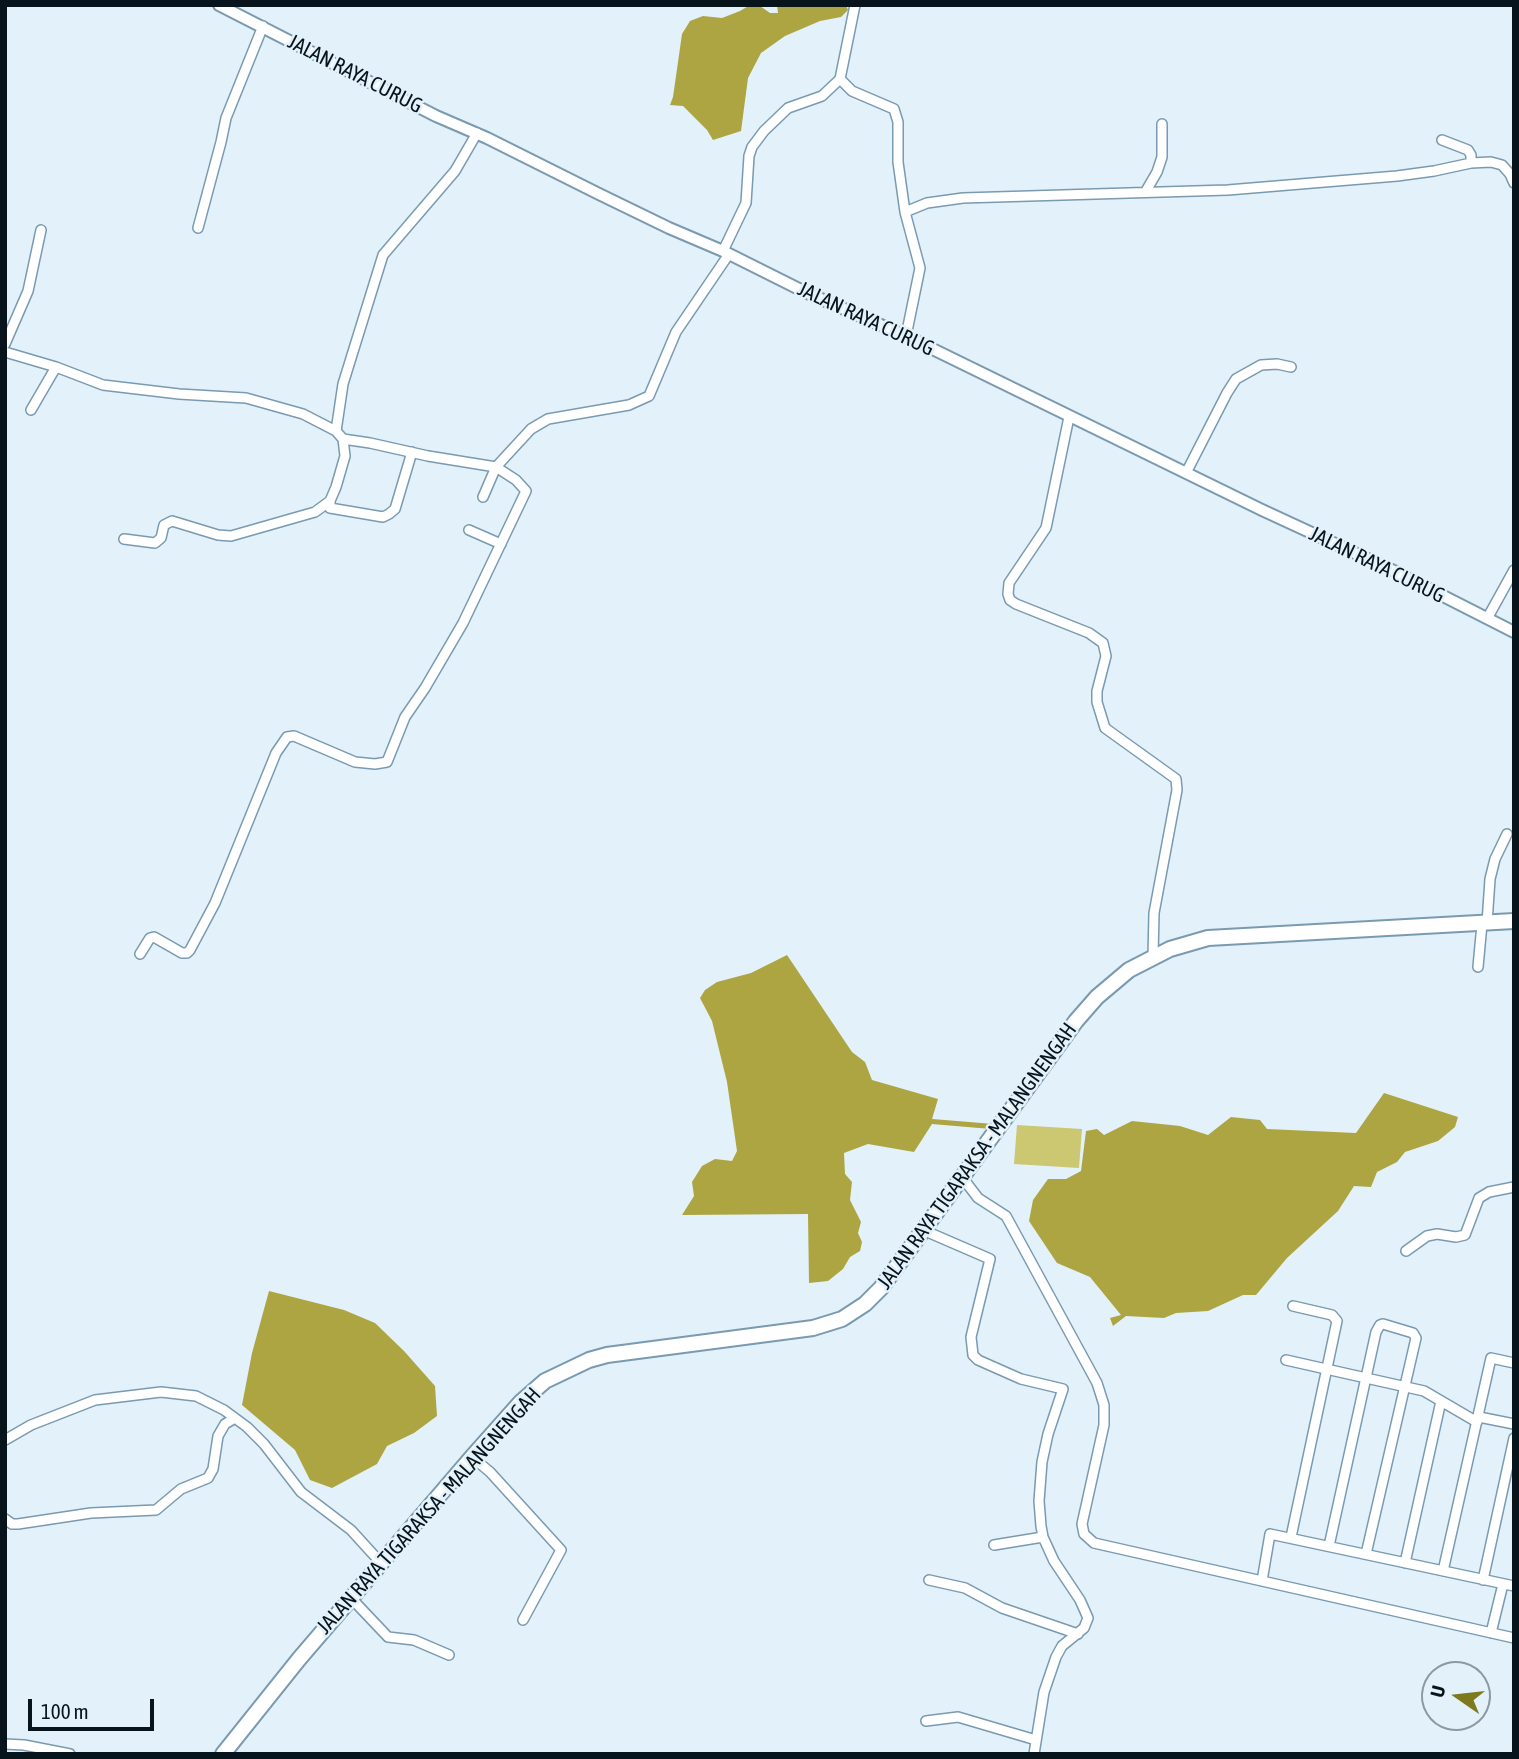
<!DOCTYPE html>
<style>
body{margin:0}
#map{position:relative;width:1519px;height:1759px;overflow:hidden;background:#e3f1fb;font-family:"Asap Condensed",sans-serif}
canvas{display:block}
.frame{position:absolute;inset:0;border:7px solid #07141c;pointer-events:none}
.north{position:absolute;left:1421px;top:1661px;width:70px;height:70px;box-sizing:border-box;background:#e3f1fb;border:2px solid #8b99a2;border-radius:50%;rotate:284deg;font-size:19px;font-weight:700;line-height:28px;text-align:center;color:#07141c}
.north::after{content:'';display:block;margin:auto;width:24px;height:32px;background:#7f791e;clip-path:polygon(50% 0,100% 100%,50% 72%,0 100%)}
.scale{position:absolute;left:28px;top:1699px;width:126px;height:32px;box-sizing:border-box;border:4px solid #07141c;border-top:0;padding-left:9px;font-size:21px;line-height:24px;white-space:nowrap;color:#07141c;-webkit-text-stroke:5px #e3f1fb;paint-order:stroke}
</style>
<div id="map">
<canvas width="1519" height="1759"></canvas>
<div class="frame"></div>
<div class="north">U</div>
<div class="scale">100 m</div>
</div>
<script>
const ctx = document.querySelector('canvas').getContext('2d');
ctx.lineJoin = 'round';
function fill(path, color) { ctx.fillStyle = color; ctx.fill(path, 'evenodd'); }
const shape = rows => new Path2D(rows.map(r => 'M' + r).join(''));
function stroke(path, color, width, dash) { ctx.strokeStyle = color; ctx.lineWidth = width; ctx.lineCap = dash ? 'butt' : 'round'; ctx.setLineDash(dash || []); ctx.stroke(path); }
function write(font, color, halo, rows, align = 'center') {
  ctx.font = font + ' "Asap Condensed",sans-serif'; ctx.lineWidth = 5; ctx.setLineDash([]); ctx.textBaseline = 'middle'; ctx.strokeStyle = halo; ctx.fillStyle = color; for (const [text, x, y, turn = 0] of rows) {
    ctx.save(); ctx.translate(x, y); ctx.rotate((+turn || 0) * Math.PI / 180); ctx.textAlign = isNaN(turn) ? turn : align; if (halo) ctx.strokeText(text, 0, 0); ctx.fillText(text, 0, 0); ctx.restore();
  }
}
const green = shape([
 [1017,1125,1082,1129,1079,1168,1014,1164]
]);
const water = shape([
 [750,5,760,6,770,13,778,13,777,5,846,5,848,10,841,17,820,21,785,36,761,53,748,78,741,131,713,140,707,130,683,106,670,105,673,97,682,34,690,21,703,16,722,18,740,11],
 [787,955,852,1052,865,1062,872,1080,938,1099,932,1119,994,1124,991,1129,932,1124,914,1152,868,1144,844,1153,845,1174,852,1182,850,1200,861,1222,858,1233,862,1242,860,1251,850,1257,843,1269,828,1281,809,1283,808,1214,682,1215,694,1196,692,1182,702,1166,715,1159,732,1161,737,1151,727,1082,712,1021,700,998,705,990,717,982,751,973],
 [1384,1093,1458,1117,1455,1127,1438,1141,1405,1152,1397,1162,1377,1172,1371,1187,1354,1186,1338,1211,1287,1258,1256,1295,1243,1295,1208,1311,1176,1313,1164,1318,1126,1316,1113,1326,1110,1318,1121,1315,1090,1277,1057,1263,1029,1221,1033,1200,1048,1179,1066,1179,1081,1171,1086,1131,1097,1129,1104,1135,1132,1121,1180,1126,1208,1135,1231,1117,1260,1120,1267,1129,1356,1133],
 [269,1291,344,1310,375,1323,404,1351,435,1386,437,1416,414,1433,387,1446,377,1464,332,1488,310,1480,295,1450,242,1405,252,1353]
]);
const minor = shape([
 [840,79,852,91,894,109,898,122,898,162,905,212],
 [1442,140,1468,150,1471,155,1471,163],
 [1146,191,1157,172,1162,157,1162,124],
 [198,228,221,142,226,118,263,26],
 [723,251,746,203,749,156,752,147,764,131,788,108,822,96,840,79,855,5],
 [906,336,920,268,905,212,927,203,963,198,1228,190,1397,176,1434,171,1471,163,1491,162,1502,165,1510,174,1514,183],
 [5,344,28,291,41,230],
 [5,352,56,367,103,385,179,394,246,398,303,414,336,431,343,439,370,443,428,456,496,467,531,429,548,419,629,405,649,396,676,332,729,254],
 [31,410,56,367],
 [1069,417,1046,528,1009,583,1008,594,1010,600,1016,604,1089,633,1103,643,1106,656,1097,691,1097,702,1105,728,1176,779,1177,790,1154,913,1153,956],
 [336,431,343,384,383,255,455,171,477,133],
 [1186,473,1227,393,1236,379,1261,365,1277,364,1291,367],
 [330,501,330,508,383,517,389,514,395,509,412,452],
 [469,530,501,544],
 [124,539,155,543,161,538,164,525,172,521,218,535,231,536,315,512,330,501,336,487,345,456,343,439],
 [1488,617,1514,570],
 [1487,923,1490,879,1495,859,1507,834],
 [140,954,150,938,154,937,182,953,187,953,190,950,215,903,276,753,287,737,294,736,355,762,375,764,387,762,405,717,425,688,463,623,526,491,516,480,496,467,483,497],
 [1478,967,1482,924],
 [962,1177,978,1198,1006,1216,1097,1383,1104,1405,1104,1425,1082,1524,1084,1534,1094,1543,1514,1638],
 [923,1230,990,1259,971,1337,973,1355,978,1360,1021,1379,1063,1389,1048,1434,1042,1462,1039,1501,1041,1526,1043,1537,1054,1561,1080,1600,1088,1618,1084,1628,1062,1646,1056,1657,1044,1692,1034,1754],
 [1406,1251,1427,1236,1437,1234,1456,1237,1465,1235,1479,1198,1489,1192,1514,1187],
 [1286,1360,1424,1391,1477,1422],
 [1479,1417,1514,1424],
 [5,1440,31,1425,95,1400,161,1392,196,1396,224,1410,247,1427,264,1444,301,1492,351,1530,381,1563],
 [472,1457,490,1472,561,1550,523,1620],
 [5,1519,12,1524,18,1524,91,1513,156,1510,181,1489,208,1478,213,1469,218,1436,225,1424,235,1418],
 [1291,1537,1337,1321,1332,1315,1293,1306],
 [994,1545,1043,1537],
 [1329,1546,1376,1332,1380,1325,1383,1324,1413,1333,1416,1338,1366,1554],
 [1405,1563,1441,1401],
 [1443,1571,1491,1358,1514,1363],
 [929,1580,965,1588,1002,1608,1078,1634],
 [1483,1580,1514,1438],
 [1262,1581,1270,1534,1514,1586],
 [351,1598,388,1637,414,1640,449,1655],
 [1491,1633,1503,1584],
 [926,1721,958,1717,1036,1740],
 [5,1744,24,1745,70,1754]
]);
const tertiary = shape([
 [219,5,436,116,487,138,599,194,669,228,723,251,805,292,906,336,1262,510,1394,571,1514,632]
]);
const primary = shape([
 [223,1754,299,1659,472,1457,521,1402,545,1381,589,1360,607,1355,813,1328,842,1319,865,1304,881,1288,1076,1021,1097,997,1129,970,1170,949,1208,938,1514,921]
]);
const streetNames = [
 ["JALAN RAYA CURUG",355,74,27],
 ["JALAN RAYA CURUG",866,319,25],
 ["JALAN RAYA CURUG",1377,565,26],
 ["JALAN RAYA TIGARAKSA - MALANGNENGAH",977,1156,-54],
 ["JALAN RAYA TIGARAKSA - MALANGNENGAH",429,1511,-48]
];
fill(green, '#ccc771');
fill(water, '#aca541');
stroke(minor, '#799ab0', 12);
stroke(tertiary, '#799ab0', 14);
stroke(primary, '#799ab0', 18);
stroke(minor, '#fff', 9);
stroke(tertiary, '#fff', 10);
stroke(primary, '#fff', 14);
write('21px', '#07141c', '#e3f1fb', streetNames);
</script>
